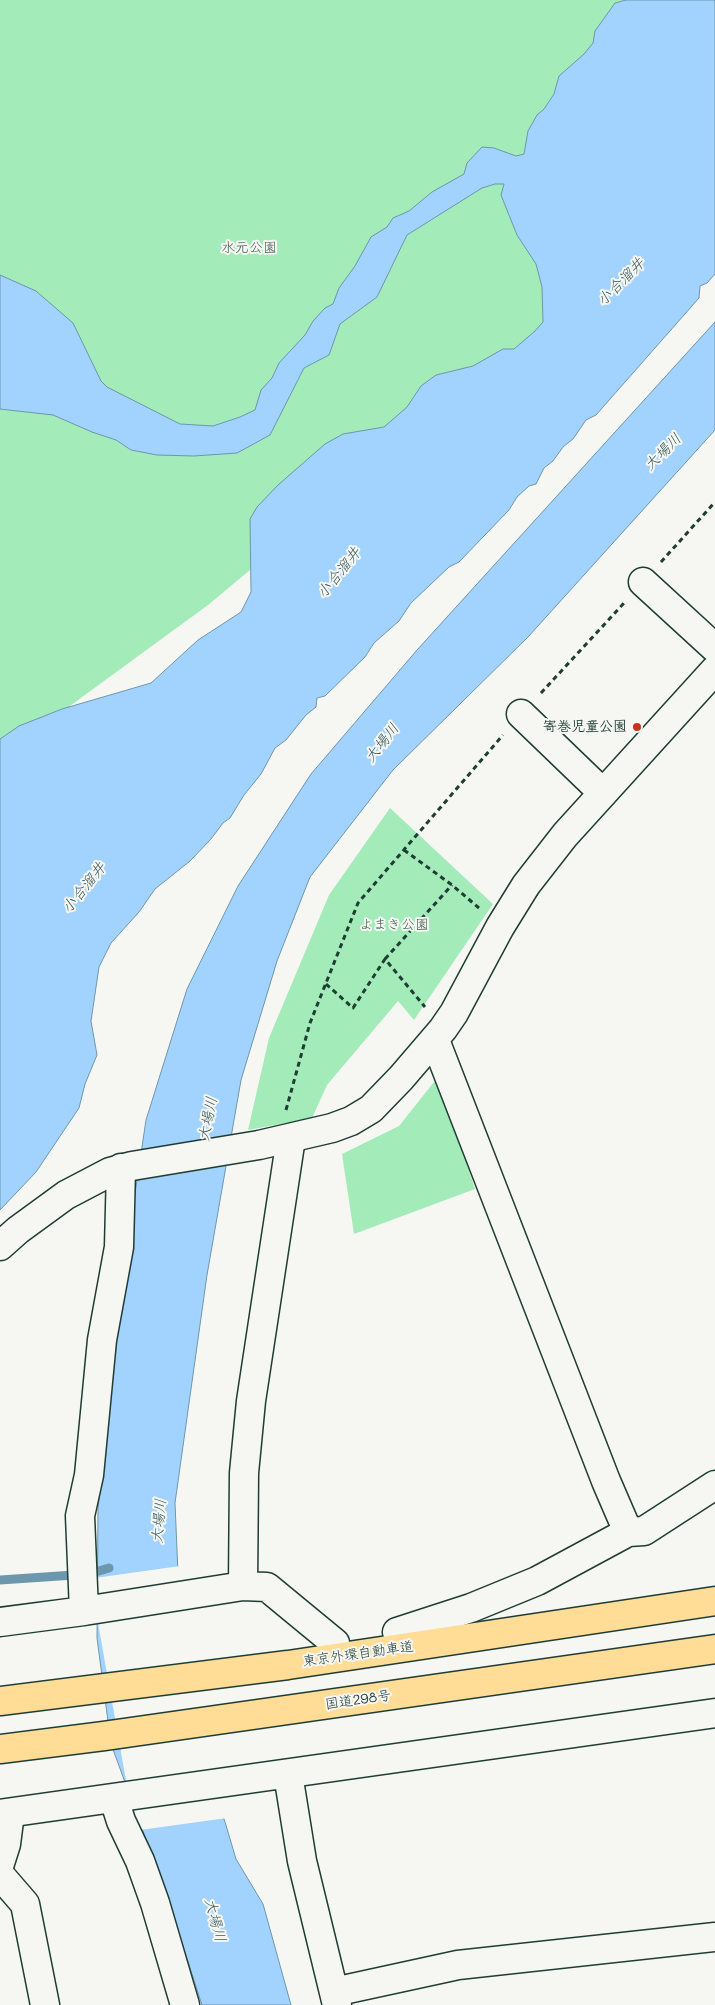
<!DOCTYPE html>
<meta charset="utf-8">
<style>
body{margin:0}
canvas{display:block;background:#f6f6f2}
</style>
<canvas width="715" height="2005"></canvas>
<script>
const ctx = document.querySelector('canvas').getContext('2d');
ctx.lineJoin = 'round';
function fill(path, color) { ctx.fillStyle = color; ctx.fill(path, 'evenodd'); }
const shape = rows => new Path2D(rows.map(r => 'M' + r).join(''));
function stroke(path, color, width, dash) { ctx.strokeStyle = color; ctx.lineWidth = width; ctx.lineCap = dash ? 'butt' : 'round'; ctx.setLineDash(dash || []); ctx.stroke(path); }
function write(font, color, halo, rows, align = 'center') {
  ctx.font = font + ' Mali,"Klee One",sans-serif'; ctx.lineWidth = 4; ctx.setLineDash([]); ctx.textBaseline = 'middle'; ctx.strokeStyle = halo; ctx.fillStyle = color; for (const [text, x, y, turn = 0] of rows) {
    ctx.save(); ctx.translate(x, y); ctx.rotate((+turn || 0) * Math.PI / 180); ctx.textAlign = isNaN(turn) ? turn : align; if (halo) ctx.strokeText(text, 0, 0); ctx.fillText(text, 0, 0); ctx.restore();
  }
}
const green = shape([
 [0,0,715,0,559,312,208,605,0,757],
 [390,808,493,904,414,1020,398,1001,327,1085,312,1118,248,1130,269,1038,329,895],
 [438,1077,475,1189,354,1234,342,1154,399,1126]
]);
const water = shape([
 [626,0,715,0,715,274,707,283,700,286,699,298,596,415,586,420,573,439,563,447,553,461,544,468,536,484,529,486,517,497,509,510,459,562,449,567,411,603,399,621,374,643,365,657,325,696,317,698,316,707,306,715,286,740,275,748,261,774,244,795,230,818,223,823,211,839,190,861,155,889,139,912,111,943,99,967,91,1021,97,1055,85,1084,79,1108,36,1172,0,1210,0,739,19,726,62,709,151,683,198,640,241,612,251,592,250,519,257,507,278,485,325,444,343,434,384,427,407,407,421,386,436,375,473,366,503,349,514,349,535,331,543,322,542,287,536,264,517,235,501,195,504,184,495,184,482,188,407,235,377,297,340,324,329,355,304,368,270,435,237,453,194,456,157,455,131,450,116,440,92,432,53,415,0,409,0,275,36,291,73,323,101,381,107,387,180,424,213,426,240,417,255,410,261,390,272,378,279,363,305,335,313,321,325,308,333,304,339,288,355,266,371,237,387,227,393,218,409,211,432,192,464,174,467,163,482,147,494,148,516,156,524,154,528,131,537,115,544,109,554,94,559,76,584,54,593,43,595,31,615,3,626,0],
 [715,322,715,430,528,637,393,770,310,877,277,961,241,1080,207,1275,175,1503,180,1621,192,1728,225,1822,236,1859,263,1904,291,2005,202,2005,166,1894,111,1744,97,1638,98,1509,117,1315,146,1120,187,989,238,886,311,774,417,650,715,322]
]);
const pier = shape([
 [180,1566,183,1621,195,1728,227,1818,140,1830,130,1803,95,1606,95,1578]
]);
const stream = shape([
 [0,1580,89,1574,109,1568]
]);
const path = shape([
 [661,562,715,502],
 [541,693,625,602],
 [404,850,452,885,479,908],
 [385,959,452,885],
 [326,984,353,1008,385,959,425,1007],
 [286,1110,310,1023,358,903,503,735]
]);
const street = shape([
 [643,582,715,648],
 [521,714,603,793],
 [435,1040,606,1481,628,1532],
 [243,1586,244,1473,251,1401,291,1138],
 [84,1611,80,1516,89,1475,102,1340,119,1247,121,1168],
 [0,1622,84,1611,243,1586,267,1587,335,1643],
 [288,1774,302,1861,337,2005],
 [114,1799,121,1821,140,1861,155,1903,185,2005],
 [0,1814,715,1713],
 [0,1875,25,1904,45,2005],
 [334,1992,458,1965,715,1937]
]);
const secondary = shape([
 [0,1246,18,1230,66,1195,110,1172,132,1166,259,1145,332,1128,351,1121,371,1109,401,1078,443,1029,454,1013,500,927,526,885,565,835,715,670],
 [397,1632,471,1608,537,1581,628,1532,644,1531,715,1485],
 [0,1863,6,1844,10,1813]
]);
const highway = shape([
 [0,1701,288,1665,715,1601],
 [0,1749,104,1736,715,1649]
]);
const markers = [
 [637,727,5,"#c8321e"]
];
const parkNames = [
 ["水元公園",249,248],
 ["よまき公園",394,925]
];
const poiNames = [
 ["寄巻児童公園",627,727]
];
const streetNames = [
 ["東京外環自動車道",358,1654,-8],
 ["国道298号",358,1700,-8]
];
const waterNames = [
 ["小合溜井",621,282,-45],
 ["大場川",663,452,-45],
 ["小合溜井",339,573,-51],
 ["大場川",382,743,-52],
 ["小合溜井",84,888,-51],
 ["大場川",208,1119,-79],
 ["大場川",159,1521,-85],
 ["大場川",215,1920,75]
];
fill(green, '#a3ebb8');
fill(water, '#a1d3fe');
stroke(water, '#6d97ad', 1);
fill(pier, '#f6f6f2');
stroke(stream, '#6d97ad', 9);
stroke(street, '#1f3d34', 31);
stroke(secondary, '#1f3d34', 31);
stroke(highway, '#1f3d34', 31);
stroke(path, '#1f3d34', 3, [5, 4]);
stroke(street, '#f6f6f2', 28);
stroke(secondary, '#f6f6f2', 28);
stroke(highway, '#ffdd96', 28);
for (const [x, y, r, color] of markers) { const dot = new Path2D(); dot.arc(x, y, r, 0, 2 * Math.PI); ctx.fillStyle = color; ctx.fill(dot); stroke(dot, '#f6f6f2', 2); }
write('14px', '#39604e', '#f6f6f2', parkNames);
write('bold 14px', '#1f3d34', '#f6f6f2', poiNames, 'right');
write('14px', '#1f3d34', '#f6f6f2', streetNames);
write('italic 15px', '#395b5c', '#f6f6f2', waterNames);
</script>
